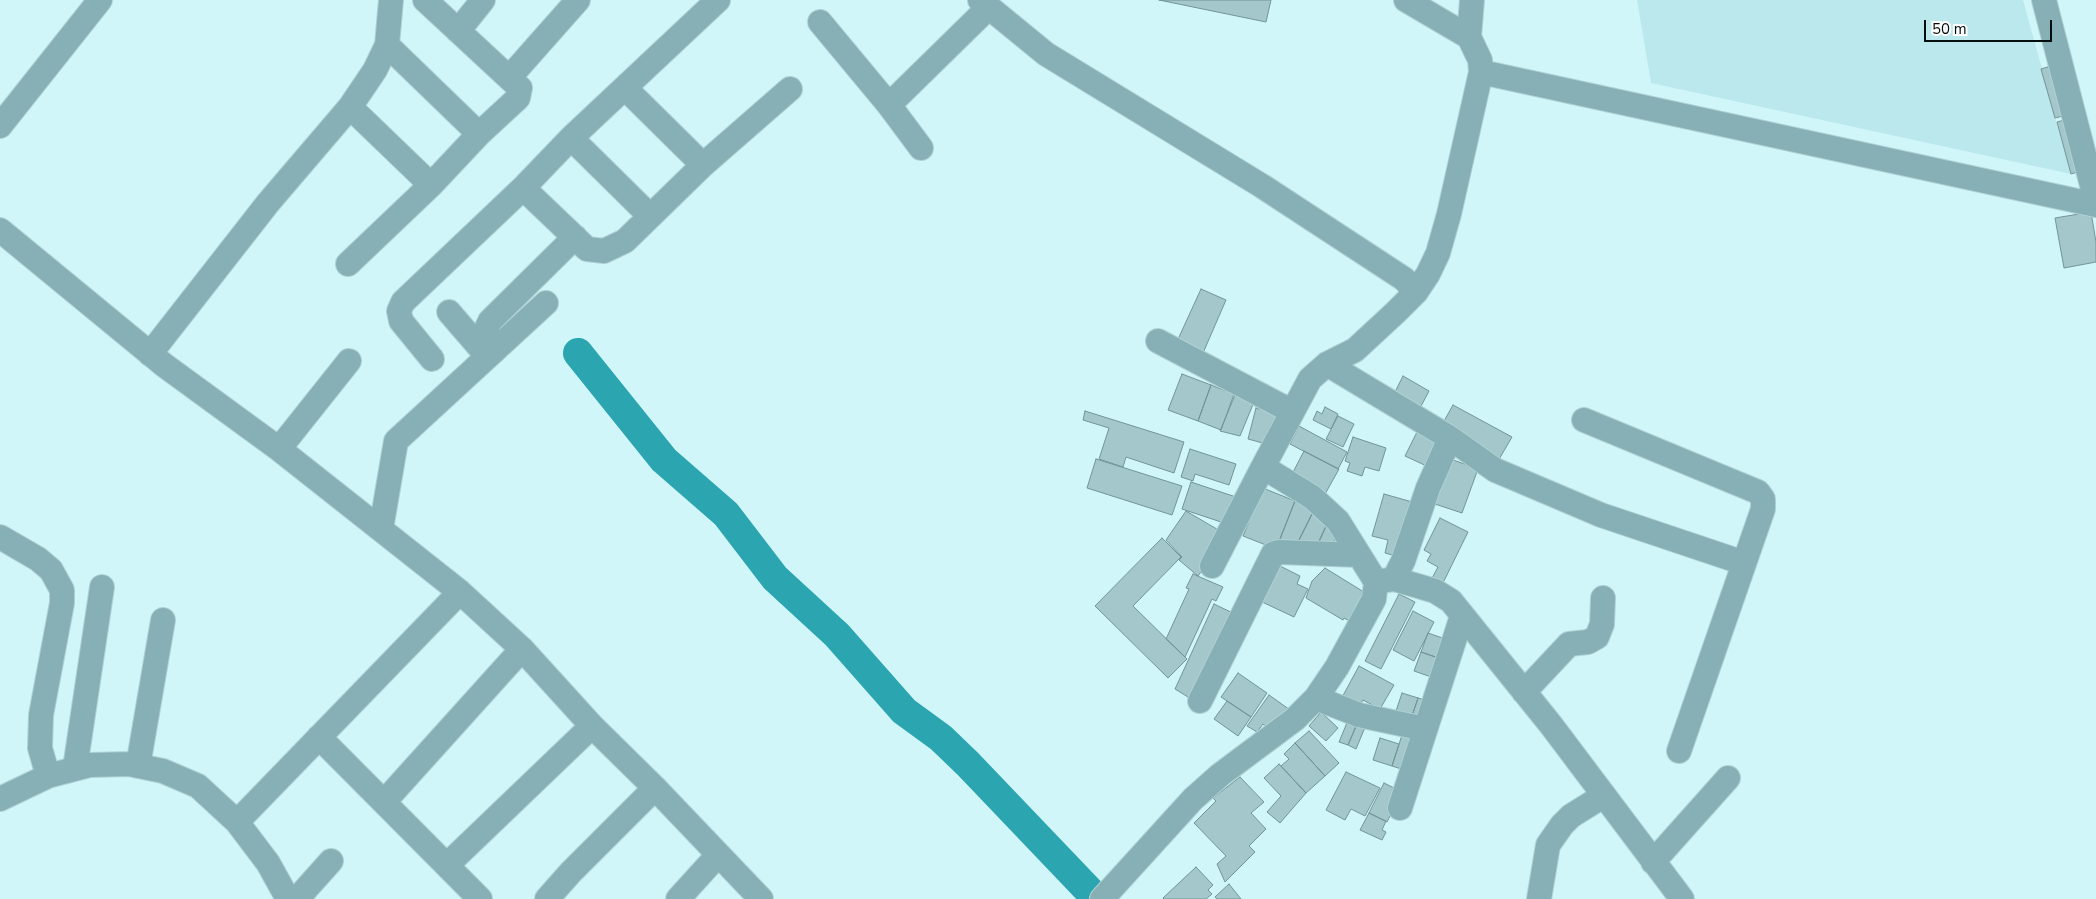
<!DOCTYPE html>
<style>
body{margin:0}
#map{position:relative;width:2096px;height:899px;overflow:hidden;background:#d1f6fa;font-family:"Nunito Sans",sans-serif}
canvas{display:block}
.scale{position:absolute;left:1924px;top:20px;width:128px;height:22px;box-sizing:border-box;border:2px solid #030e0f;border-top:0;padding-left:6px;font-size:15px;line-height:18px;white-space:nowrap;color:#030e0f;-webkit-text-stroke:4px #fff;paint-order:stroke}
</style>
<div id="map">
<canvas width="2096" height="899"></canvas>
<div class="scale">50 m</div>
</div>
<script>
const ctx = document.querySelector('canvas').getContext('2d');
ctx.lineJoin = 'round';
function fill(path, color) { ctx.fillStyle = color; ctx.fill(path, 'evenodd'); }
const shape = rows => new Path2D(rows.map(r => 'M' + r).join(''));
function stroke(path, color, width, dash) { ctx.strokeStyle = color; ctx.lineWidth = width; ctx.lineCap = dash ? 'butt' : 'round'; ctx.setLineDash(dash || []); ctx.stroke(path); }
const built = shape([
 [1637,0,2023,0,2071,174,1651,83]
]);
const river = shape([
 [578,353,664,460,726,514,775,578,837,635,904,711,941,738,968,764,1097,899]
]);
const building = shape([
 [1159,0,1271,0,1266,22,1159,0],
 [2057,64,2071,114,2055,118,2041,69,2057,64],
 [2072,118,2085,170,2071,174,2057,122,2072,118],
 [2091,212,2096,242,2096,262,2064,268,2055,218,2091,212],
 [1201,289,1226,300,1200,360,1174,348,1201,289],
 [1182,374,1211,385,1198,421,1168,410,1182,374],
 [1403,376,1429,391,1418,412,1392,398,1403,376],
 [1211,385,1234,394,1221,430,1198,421,1211,385],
 [1235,395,1254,402,1240,436,1220,431,1235,395],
 [1453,405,1512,437,1498,461,1439,430,1453,405],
 [1325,407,1338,414,1331,429,1313,420,1317,411,1322,414,1325,407],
 [1256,408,1279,414,1270,445,1248,439,1256,408],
 [1085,411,1184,442,1174,473,1126,457,1123,467,1099,459,1109,428,1083,420,1085,411],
 [1338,416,1354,424,1343,447,1326,439,1338,416],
 [1299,426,1347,452,1338,469,1290,444,1299,426],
 [1418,430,1444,442,1431,468,1405,456,1418,430],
 [1353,437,1386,448,1379,471,1365,467,1362,476,1347,471,1350,463,1345,461,1353,437],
 [1190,449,1236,464,1229,485,1195,474,1193,481,1181,477,1190,449],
 [1304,451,1339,469,1324,496,1290,478,1304,451],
 [1448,458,1478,469,1462,513,1432,503,1448,458],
 [1096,459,1182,486,1172,515,1087,488,1096,459],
 [1191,482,1239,498,1230,525,1182,509,1191,482],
 [1263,488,1295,501,1276,549,1243,536,1263,488],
 [1384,494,1416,503,1403,558,1385,553,1388,540,1372,536,1384,494],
 [1295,501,1314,510,1293,552,1276,549,1295,501],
 [1186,511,1227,535,1198,576,1179,560,1182,557,1166,540,1186,511],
 [1313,512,1329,520,1314,553,1294,550,1313,512],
 [1440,518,1468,532,1442,585,1431,580,1438,567,1427,561,1431,554,1424,550,1440,518],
 [1327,524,1339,530,1329,552,1316,547,1327,524],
 [1162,538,1181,557,1133,606,1187,659,1168,678,1095,606,1162,538],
 [1278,565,1300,576,1297,584,1308,589,1294,617,1260,601,1278,565],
 [1325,568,1372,597,1355,624,1344,618,1343,620,1306,598,1312,581,1325,568],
 [1193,574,1223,587,1216,601,1212,599,1185,657,1166,639,1189,589,1186,588,1193,574],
 [1399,594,1415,602,1381,669,1365,661,1399,594],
 [1214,604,1239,616,1200,701,1188,697,1175,689,1214,604],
 [1413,611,1434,622,1414,661,1393,650,1413,611],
 [1428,633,1454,642,1447,661,1421,652,1428,633],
 [1421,652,1447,661,1440,680,1414,671,1421,652],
 [1359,666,1394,685,1380,709,1363,700,1356,713,1339,703,1359,666],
 [1238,673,1267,693,1251,717,1221,697,1238,673],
 [1402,693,1418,698,1410,722,1394,717,1402,693],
 [1269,695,1293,712,1271,730,1263,724,1257,732,1247,726,1269,695],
 [1418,698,1432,702,1410,722,1418,698],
 [1227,701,1251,717,1238,736,1214,719,1227,701],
 [1321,712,1338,728,1326,741,1309,726,1321,712],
 [1349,718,1358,722,1348,745,1339,742,1349,718],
 [1358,721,1366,725,1356,749,1348,745,1358,721],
 [1309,731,1339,763,1325,776,1295,743,1309,731],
 [1402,735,1421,741,1411,772,1392,766,1402,735],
 [1380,738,1399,744,1392,766,1373,760,1380,738],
 [1295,743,1325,776,1306,793,1281,766,1289,759,1284,754,1295,743],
 [1279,764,1306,793,1280,823,1267,812,1281,796,1264,778,1279,764],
 [1346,772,1380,788,1365,816,1351,809,1345,820,1326,810,1346,772],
 [1240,777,1264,802,1251,813,1266,829,1249,846,1255,852,1225,882,1217,864,1226,856,1194,823,1216,801,1213,798,1240,777],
 [1384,783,1402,792,1387,822,1369,813,1384,783],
 [1369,813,1386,821,1382,830,1386,832,1382,840,1360,830,1369,813],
 [1196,867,1213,885,1208,890,1212,894,1206,899,1164,899,1163,898,1196,867],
 [1229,884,1241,899,1217,899,1215,897,1229,884]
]);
const minor = shape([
 [391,0,387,45,375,70,350,107,431,185],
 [425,0,509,78],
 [980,0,1046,54,1262,186,1404,279,1416,292],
 [1406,0,1469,37],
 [2044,0,2096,201],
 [820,22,889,105,921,148],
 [458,31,483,0],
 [387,45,479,134],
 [1481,72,2096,205],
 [625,88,703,165],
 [889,105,988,8],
 [0,126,100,0],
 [571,138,649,215],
 [523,188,587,249,604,251,625,241,703,165,790,89],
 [0,230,164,365,279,449,460,592,522,649,592,726,655,788,761,899],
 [348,264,431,185,479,134,518,98,520,88,509,78,578,0],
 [449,312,487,356],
 [1158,341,1291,411],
 [494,351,483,336,490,321,575,237],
 [150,354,268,203,350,107],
 [432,359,401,321,399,311,403,302,523,188,571,138,718,0],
 [1327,364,1450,438,1495,470,1601,515,1744,563],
 [1584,420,1758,492,1763,499,1763,509,1679,751],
 [279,449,349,361],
 [381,529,396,441,546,303],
 [0,537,38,559,51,570,62,590,62,603,41,715,40,748,48,776],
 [1212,566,1263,467],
 [1394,579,1403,561,1428,488,1450,438],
 [1376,582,1394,579,1435,591,1451,601,1551,725,1682,899],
 [1524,692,1569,644,1588,642,1597,637,1602,624,1603,598],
 [1316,698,1359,715,1425,729],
 [1200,701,1273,554,1279,552,1358,555],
 [319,737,480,899],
 [138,766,163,620],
 [75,768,102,587],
 [0,799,48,776,90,765,129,764,163,771,198,786,237,822,268,863,288,899],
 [384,802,522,649],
 [1400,808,1462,616],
 [237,822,460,592],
 [1653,862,1728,778],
 [447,865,592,726],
 [297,899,331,861],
 [547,899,571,872,655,788],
 [678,899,718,855],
 [1102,899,1193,799,1220,775,1295,719,1316,698,1337,667,1374,599,1376,582,1338,521,1312,497,1263,467,1310,379,1327,364,1355,350,1396,312,1416,292,1428,274,1438,253,1449,214,1481,72,1480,60,1469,37,1472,0],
 [1539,899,1548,845,1562,825,1571,816,1603,796]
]);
fill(built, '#bae8ed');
stroke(river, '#2ba5af', 30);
fill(building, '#a3c7ca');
stroke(building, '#729498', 1);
stroke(minor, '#b0d1d4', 26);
stroke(minor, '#86b0b5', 24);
</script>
